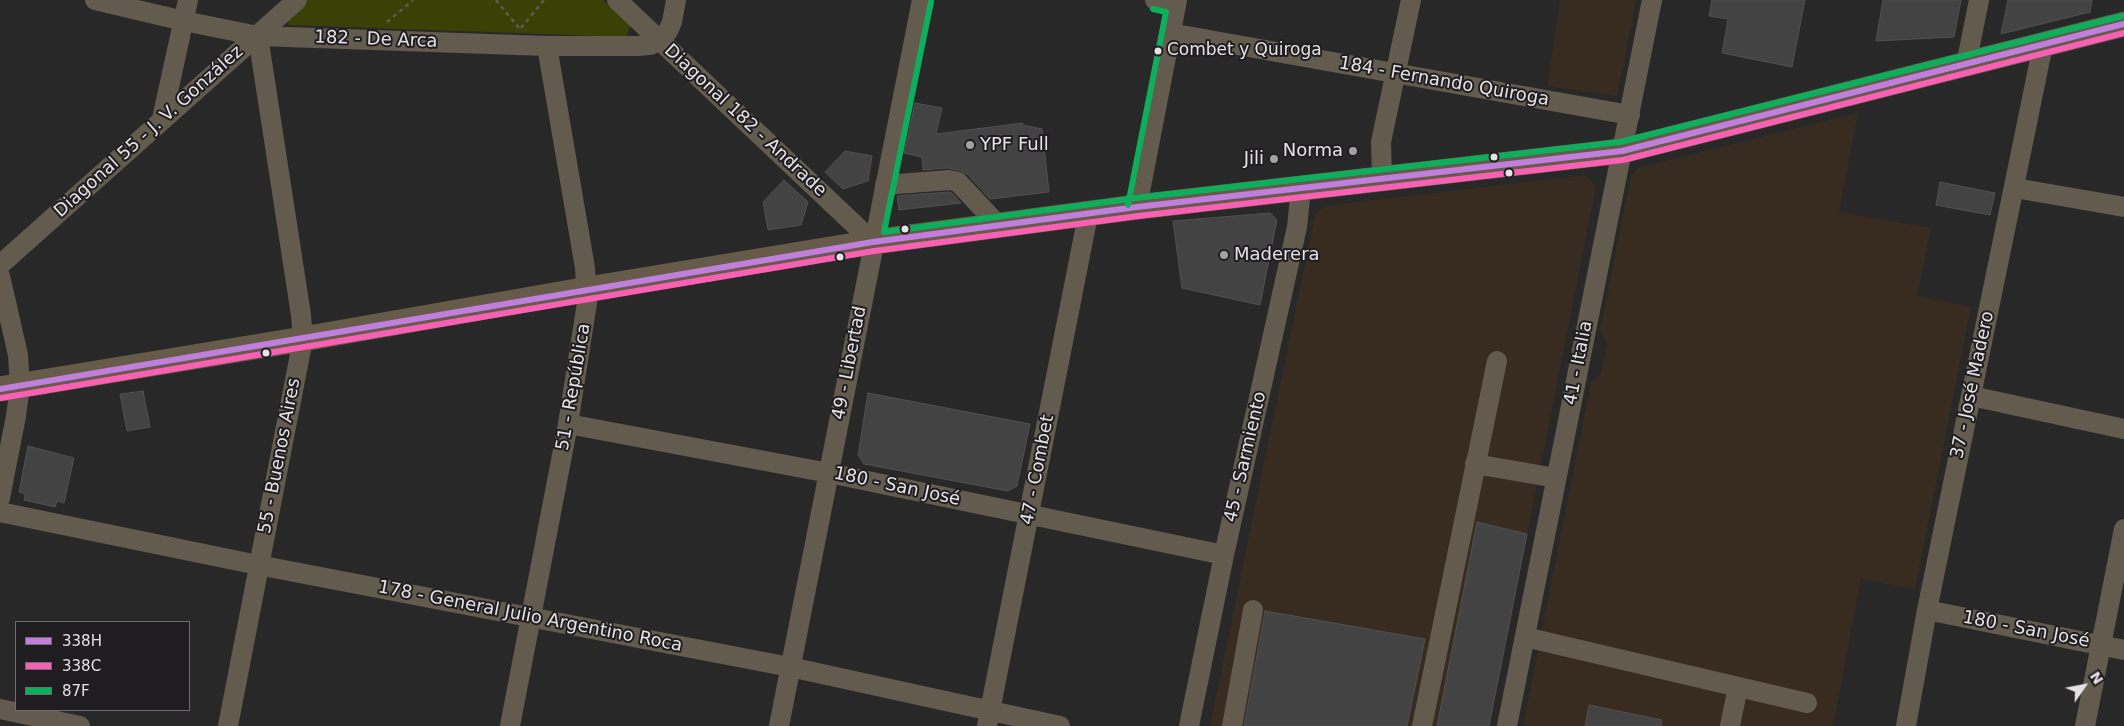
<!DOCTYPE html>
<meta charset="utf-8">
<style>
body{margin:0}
#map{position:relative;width:2124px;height:726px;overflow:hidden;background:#292829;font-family:"DejaVu Sans",sans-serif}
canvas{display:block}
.legend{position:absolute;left:15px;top:621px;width:175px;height:90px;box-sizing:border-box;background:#1f1d20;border:1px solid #6e6c6f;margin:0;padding:6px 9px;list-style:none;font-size:15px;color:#e4e2e5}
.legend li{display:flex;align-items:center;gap:10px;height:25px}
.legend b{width:25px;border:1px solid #6e6c6f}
.north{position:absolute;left:2059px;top:661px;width:50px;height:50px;-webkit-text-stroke:4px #1f1d20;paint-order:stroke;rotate:57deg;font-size:14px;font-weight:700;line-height:20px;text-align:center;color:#e4e2e5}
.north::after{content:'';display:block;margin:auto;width:18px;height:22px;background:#e4e2e5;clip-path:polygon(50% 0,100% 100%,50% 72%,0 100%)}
</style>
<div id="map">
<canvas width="2124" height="726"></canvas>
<ul class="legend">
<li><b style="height:6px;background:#c07fdc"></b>338H</li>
<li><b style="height:6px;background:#f860b3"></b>338C</li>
<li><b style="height:6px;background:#0daf5c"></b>87F</li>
</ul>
<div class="north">N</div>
</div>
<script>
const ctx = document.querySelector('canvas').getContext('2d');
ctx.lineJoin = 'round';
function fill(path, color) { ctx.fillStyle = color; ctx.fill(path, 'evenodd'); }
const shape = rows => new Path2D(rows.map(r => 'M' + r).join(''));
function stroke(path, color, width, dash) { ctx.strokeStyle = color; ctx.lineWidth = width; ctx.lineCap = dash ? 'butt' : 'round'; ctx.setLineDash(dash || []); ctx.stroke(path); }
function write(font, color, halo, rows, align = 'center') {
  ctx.font = font + ' "DejaVu Sans",sans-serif'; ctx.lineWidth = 4; ctx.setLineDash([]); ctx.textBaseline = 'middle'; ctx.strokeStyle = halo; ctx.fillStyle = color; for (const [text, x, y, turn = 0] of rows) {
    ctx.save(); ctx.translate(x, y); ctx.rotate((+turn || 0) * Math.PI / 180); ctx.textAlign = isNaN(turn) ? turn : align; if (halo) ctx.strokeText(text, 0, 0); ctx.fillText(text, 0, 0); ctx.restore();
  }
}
const industrial = shape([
 [1560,0,1636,0,1617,96,1547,86],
 [1858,113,1839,212,1931,228,1917,296,1971,307,1915,589,1861,579,1833,726,1523,726,1591,382,1601,374,1607,344,1600,332,1631,176,1638,168],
 [1585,175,1596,187,1489,726,1210,726,1315,215,1324,206]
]);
const green = shape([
 [307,0,603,0,630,26,627,37,289,25,287,17]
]);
const building = shape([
 [1712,0,1805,0,1792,67,1722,53,1728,19,1709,16,1712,0],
 [1883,0,1961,0,1954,37,1876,41,1883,0],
 [2008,0,2092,0,2090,12,2001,34,2008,0],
 [915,103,942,108,936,134,1023,123,1023,125,1042,129,1049,192,990,199,967,174,961,171,948,168,923,170,922,157,904,153,915,103],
 [845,151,872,156,868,181,843,189,825,172,845,151],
 [784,180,808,202,801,225,768,230,763,202,784,180],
 [1940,182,1995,193,1990,215,1936,205,1940,182],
 [948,192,952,193,961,203,899,210,897,196,948,192],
 [1270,213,1277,220,1260,305,1182,288,1173,221,1270,213],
 [143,391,150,427,127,431,120,394,143,391],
 [868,393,1030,424,1017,486,1008,491,864,464,858,455,868,393],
 [28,446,74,458,64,503,57,501,55,507,24,500,25,494,19,492,28,446],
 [1477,522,1527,534,1489,726,1437,726,1477,522],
 [1265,611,1425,639,1407,726,1244,726,1265,611],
 [1589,705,1662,720,1661,726,1585,726,1589,705]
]);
const path = shape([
 [496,0,519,28],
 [387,22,413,0],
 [521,28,544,0]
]);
const minor = shape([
 [95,0,184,21,258,36,547,46,638,46,650,45,660,41,668,31,672,22,676,0],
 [617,0,873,242],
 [1155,0,1176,5],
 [1170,33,1630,115],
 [1966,65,1979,0],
 [162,119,188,0],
 [1382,178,1381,142,1411,0],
 [885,185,949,180,958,182,999,226],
 [2015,188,2124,207],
 [1137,207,1177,0],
 [0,265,297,0],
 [0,276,18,355,20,386,16,416,0,498],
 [1971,396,2124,429],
 [568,424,829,473,1224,555],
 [1475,464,1556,478],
 [0,512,258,565,790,667,1060,726],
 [1927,610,2124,650],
 [1525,637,1807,703],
 [0,709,80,726],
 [228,726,303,339,301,315,258,36],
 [510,726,568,424,587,303,585,268,547,46],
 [779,726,922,0],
 [987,726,1088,215],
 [1189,726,1224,555,1297,227,1301,188],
 [1232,726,1253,610],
 [1422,726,1497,361],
 [1507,726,1652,0],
 [1730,726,1738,687],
 [1906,726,1927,610,2043,45],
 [2085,726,2124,529]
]);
const major = shape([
 [0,389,303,339,588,289,873,242,1137,207,1622,151,2124,24]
]);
const bus1 = shape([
 [0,389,873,242,1137,207,1622,151,2124,24]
]);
const bus2 = shape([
 [1,398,874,251,1138,216,1623,160,2124,33]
]);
const bus3 = shape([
 [931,2,884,232,1136,198,1620,142,2122,16],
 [1128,205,1166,12,1153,9]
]);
const markers = [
 [1158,51,4.5,"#e4e2e5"],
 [970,145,5,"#a3a1a3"],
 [1353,151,5,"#a3a1a3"],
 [1494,157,4.5,"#e4e2e5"],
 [1274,159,5,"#a3a1a3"],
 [1509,173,4.5,"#e4e2e5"],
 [905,229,4.5,"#e4e2e5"],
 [1224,255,5,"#a3a1a3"],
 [840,257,4.5,"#e4e2e5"],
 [266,353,4.5,"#e4e2e5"]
];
const busNames = [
 ["Combet y Quiroga",1167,51]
];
const streetNames = [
 ["182 - De Arca",376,40,2],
 ["184 - Fernando Quiroga",1444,82,10],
 ["Diagonal 182 - Andrade",745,121,43],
 ["Diagonal 55 - J. V. González",149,132,-42],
 ["49 - Libertad",850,363,-79],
 ["41 - Italia",1579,363,-79],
 ["37 - José Madero",1973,385,-78],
 ["51 - República",574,387,-80],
 ["55 - Buenos Aires",280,456,-79],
 ["45 - Sarmiento",1246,457,-77],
 ["47 - Combet",1038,470,-79],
 ["180 - San José",897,487,12],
 ["178 - General Julio Argentino Roca",530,617,11],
 ["180 - San José",2026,630,11]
];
const poiNames = [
 ["YPF Full",980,145],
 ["Norma",1343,151,"right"],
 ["Jili",1264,159,"right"],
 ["Maderera",1234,255]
];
fill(industrial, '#382b20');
fill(green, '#3b4006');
fill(building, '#444343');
stroke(building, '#515050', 1);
stroke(path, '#605952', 2.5, [4, 4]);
stroke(minor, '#625b4e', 20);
stroke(major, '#655b48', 25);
stroke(bus1, '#c07fdc', 6);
stroke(bus2, '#f860b3', 6);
stroke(bus3, '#0daf5c', 6);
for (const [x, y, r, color] of markers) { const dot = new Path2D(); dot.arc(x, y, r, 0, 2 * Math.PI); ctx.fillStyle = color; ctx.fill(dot); stroke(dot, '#1f1d20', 2); }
write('17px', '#e4e2e5', '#1f1d20', busNames, 'left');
write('18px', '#e4e2e5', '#1f1d20', streetNames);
write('18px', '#e4e2e5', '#1f1d20', poiNames, 'left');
</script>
